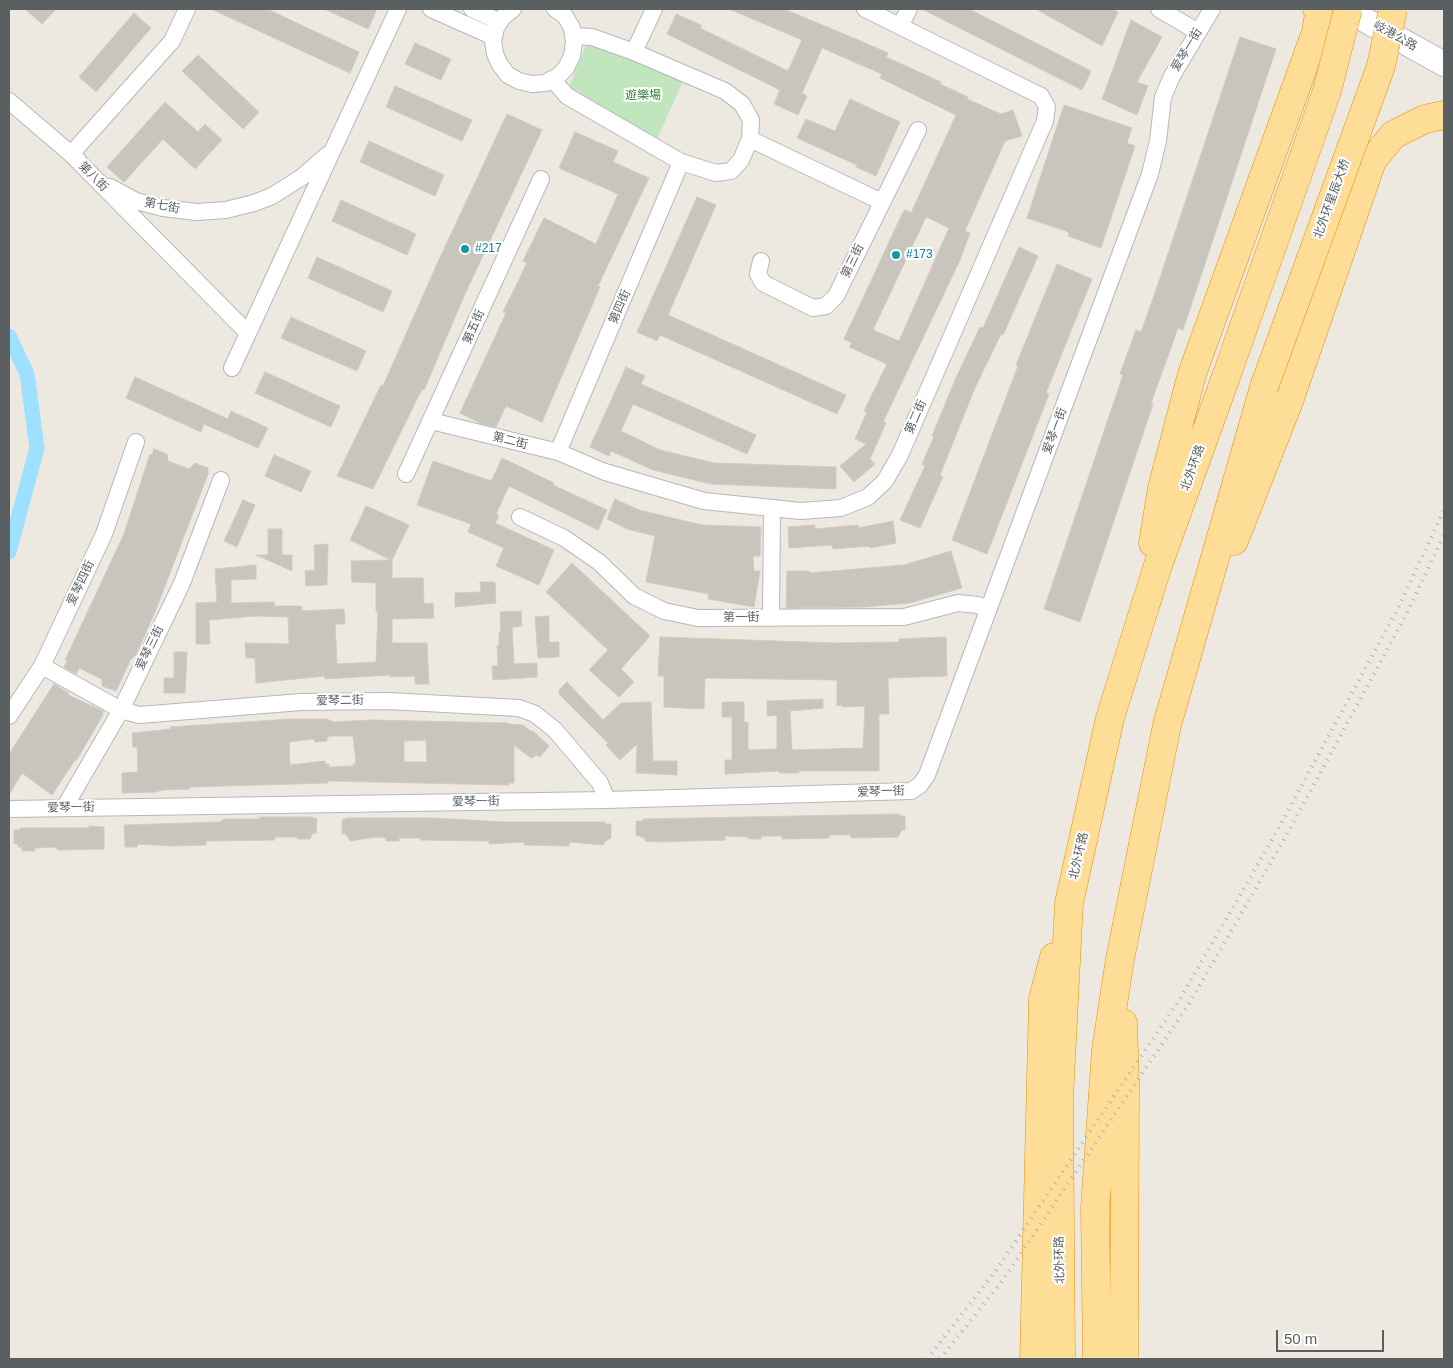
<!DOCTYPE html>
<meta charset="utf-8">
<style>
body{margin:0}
#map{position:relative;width:1453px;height:1368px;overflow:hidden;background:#ede9e1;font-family:Helvetica,sans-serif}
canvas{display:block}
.frame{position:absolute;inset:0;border:10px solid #5a5f62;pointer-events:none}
.scale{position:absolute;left:1276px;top:1330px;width:108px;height:22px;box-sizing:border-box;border:2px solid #5a5f62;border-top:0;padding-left:6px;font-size:15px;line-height:18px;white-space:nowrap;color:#5a5f62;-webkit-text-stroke:4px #fff;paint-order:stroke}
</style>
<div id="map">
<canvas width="1453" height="1368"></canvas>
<div class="frame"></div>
<div class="scale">50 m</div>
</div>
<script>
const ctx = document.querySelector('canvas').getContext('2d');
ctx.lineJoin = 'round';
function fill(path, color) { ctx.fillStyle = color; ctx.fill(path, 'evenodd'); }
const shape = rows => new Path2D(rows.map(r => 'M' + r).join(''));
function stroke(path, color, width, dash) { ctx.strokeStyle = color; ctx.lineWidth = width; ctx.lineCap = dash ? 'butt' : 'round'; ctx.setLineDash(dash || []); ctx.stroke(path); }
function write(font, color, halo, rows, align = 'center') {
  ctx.font = font + ' Helvetica,"Noto Sans SC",sans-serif'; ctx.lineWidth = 4; ctx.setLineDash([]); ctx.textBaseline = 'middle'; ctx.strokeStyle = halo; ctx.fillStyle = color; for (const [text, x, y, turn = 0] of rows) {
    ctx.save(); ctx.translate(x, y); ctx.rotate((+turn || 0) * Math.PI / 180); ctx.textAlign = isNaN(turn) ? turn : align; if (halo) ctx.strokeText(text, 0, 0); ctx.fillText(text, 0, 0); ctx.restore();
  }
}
const green = shape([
 [587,42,684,79,657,139,569,87]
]);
const canal = shape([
 [9,336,27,374,37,448,9,552]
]);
const building = shape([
 [25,9,56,9,42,24,25,9],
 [211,9,267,9,359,52,350,73,211,9],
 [324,9,377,9,368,29,324,9],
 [729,9,784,9,863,42,888,53,886,57,941,82,940,84,968,97,967,99,1001,114,1013,110,1022,136,1005,141,965,231,970,233,960,260,883,422,886,423,870,459,875,464,854,482,840,466,866,444,855,439,867,412,864,411,887,364,849,347,852,343,844,339,902,214,905,210,911,213,956,115,880,78,882,74,822,48,802,93,807,96,798,115,774,104,780,90,667,34,676,14,701,25,700,28,788,71,802,40,729,9],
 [926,217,949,228,899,341,873,330,926,217],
 [922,9,969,9,1091,71,1082,90,922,9],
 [1036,9,1112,9,1118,12,1102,46,1036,9],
 [134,13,151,28,96,92,79,77,134,13],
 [1131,20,1162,37,1137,82,1148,86,1137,115,1102,99,1131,20],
 [1240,37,1276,49,1183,330,1178,328,1151,403,1153,404,1080,622,1044,609,1123,375,1120,374,1136,330,1141,332,1155,293,1240,37],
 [415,43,451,59,441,80,405,64,415,43],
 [198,55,259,112,243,129,182,71,198,55],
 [395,86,472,120,462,141,386,107,395,86],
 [850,99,900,122,876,176,856,167,857,165,797,138,806,119,835,131,850,99],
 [165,102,198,132,205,124,222,140,195,169,163,139,124,182,107,167,165,102],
 [1064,105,1132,128,1127,143,1135,146,1101,248,1068,236,1069,233,1066,231,1027,218,1064,105],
 [507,114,542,130,465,294,424,390,422,389,373,489,337,476,381,385,383,386,437,264,507,114],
 [575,132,618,151,613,162,649,178,598,286,600,287,542,422,506,406,496,427,480,423,460,413,506,313,503,312,527,263,523,261,544,218,596,244,618,194,559,168,575,132],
 [369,141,444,175,435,196,360,162,369,141],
 [697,197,716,205,668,315,846,395,837,414,660,335,657,341,637,332,697,197],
 [341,200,416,234,407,255,332,221,341,200],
 [1019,247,1038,256,1003,335,1001,334,974,390,940,475,943,477,920,528,900,520,925,466,922,464,934,437,932,436,955,380,980,327,983,328,1019,247],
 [317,257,392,291,383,312,308,278,317,257],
 [1057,264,1092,279,1046,393,1049,394,987,554,952,540,1018,366,1016,365,1057,264],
 [291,317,366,351,357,371,281,338,291,317],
 [626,367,645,376,641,384,756,435,747,454,633,404,621,431,660,450,714,463,836,467,836,489,711,484,653,470,611,451,609,456,590,447,626,367],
 [265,372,340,406,331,427,255,393,265,372],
 [135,377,228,419,231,411,268,428,258,448,204,424,201,432,126,398,135,377],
 [154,449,167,454,168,461,189,469,195,463,208,468,208,474,155,612,136,655,131,659,116,691,102,686,102,679,79,668,76,674,64,667,67,661,65,660,124,534,150,454,152,455,154,449],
 [274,455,311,471,301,492,265,476,274,455],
 [502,458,554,483,553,485,607,510,598,530,509,486,496,514,499,516,495,523,554,550,539,585,496,566,504,548,468,532,471,524,417,505,433,461,488,480,492,480,502,458],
 [615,499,639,510,702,525,761,527,760,556,753,556,754,571,760,571,754,607,708,599,709,594,646,582,655,536,627,529,607,519,615,499],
 [243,500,255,505,237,547,224,541,243,500],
 [366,506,409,525,392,560,392,578,423,578,424,604,433,603,434,618,392,619,392,643,427,643,429,684,415,684,415,676,390,677,390,675,325,679,325,676,256,683,255,658,246,658,245,643,289,644,288,617,256,616,209,620,210,644,196,644,196,603,217,602,215,569,256,565,256,579,231,580,231,603,274,602,274,606,302,606,302,611,344,609,345,624,335,624,337,664,376,662,378,612,376,612,376,583,352,582,351,561,391,560,350,540,366,506],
 [893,521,896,543,870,548,869,546,833,549,832,545,789,548,788,527,815,525,815,529,858,525,858,528,893,521],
 [268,529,282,529,282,555,292,555,292,571,256,555,268,555,268,529],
 [328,544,327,585,306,586,305,571,315,570,314,545,328,544],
 [951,551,962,588,910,603,864,607,786,608,787,571,809,571,809,573,904,565,951,551],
 [572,563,650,636,621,669,634,682,619,697,589,670,608,650,546,592,572,563],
 [480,582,495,582,496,603,455,607,455,593,481,592,480,582],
 [521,611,522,626,512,627,514,664,537,663,537,677,493,680,492,666,498,666,497,646,499,645,499,632,501,632,500,612,521,611],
 [549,616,549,642,559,642,559,657,538,658,535,617,549,616],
 [660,637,835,643,899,642,899,639,946,637,947,676,888,678,889,714,879,714,879,771,799,771,799,773,779,773,779,771,725,774,725,760,732,760,732,717,722,717,722,702,744,702,744,722,748,722,748,750,777,749,777,715,767,716,767,701,823,699,823,708,790,711,792,750,863,748,865,706,842,707,842,705,837,706,837,680,705,678,704,709,664,707,664,676,658,676,660,637],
 [174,652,187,652,185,693,164,693,164,678,174,678,174,652],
 [567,682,603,720,621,703,651,702,653,761,677,761,677,775,636,773,637,744,620,760,606,745,608,743,559,694,559,690,567,682],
 [54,684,69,693,68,695,103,711,103,715,76,761,75,760,52,795,22,773,9,795,9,754,54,684],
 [291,719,327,719,333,722,371,720,508,723,508,724,523,725,532,732,533,731,549,746,540,757,537,755,531,758,514,745,514,783,508,783,509,785,328,781,328,783,190,787,190,789,162,790,156,792,122,793,122,773,138,772,137,747,133,747,132,733,171,729,170,727,291,719],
 [330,736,353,736,356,763,353,764,353,766,329,767,329,764,325,764,325,761,290,765,289,742,314,739,315,742,327,741,327,738,330,736],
 [426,740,427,762,404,762,404,741,426,740],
 [899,814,899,816,905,816,905,830,902,830,898,837,851,838,851,835,829,835,829,838,782,839,782,836,761,836,761,839,748,839,748,837,725,836,725,840,658,842,645,841,645,838,636,835,636,821,643,821,643,819,899,814],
 [260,817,311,817,317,819,316,833,313,833,310,839,297,839,297,837,275,837,275,840,206,841,206,845,173,846,138,844,137,847,125,847,124,825,219,822,225,819,260,819,260,817],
 [348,818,434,818,503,822,605,822,605,824,611,824,611,838,604,842,604,845,570,842,569,846,524,845,524,842,489,844,489,841,420,840,420,838,399,838,399,841,386,841,386,838,376,837,350,841,346,834,342,834,342,820,348,818],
 [89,826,104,827,104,849,57,850,57,847,35,848,35,851,22,851,22,847,18,847,18,844,14,844,14,830,20,830,20,828,89,828,89,826]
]);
const minor = shape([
 [187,9,172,41,71,154,248,333],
 [431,9,494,37],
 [472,9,500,22],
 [513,9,503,17,496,28,493,41,495,54,500,65,508,75,519,81,532,84,545,83,557,77,566,68,572,56,574,42,572,28,565,16,555,9],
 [1159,9,1198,32],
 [900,26,909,9],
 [634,52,654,9],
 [552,79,567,96,681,162,716,173,731,171,741,160,750,139,751,120,742,104,725,91,634,52,592,37,573,36],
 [9,101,78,160],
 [750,139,882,202],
 [110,187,136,201,163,208,197,212,226,210,254,203,272,196,302,177,327,155],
 [761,261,758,274,763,283,813,308,826,306,836,296,918,130],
 [232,368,398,9],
 [431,421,558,452,605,472,704,501,801,511,841,508,868,497,885,481,900,455,1045,121,1047,107,1041,96,865,9],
 [558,452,681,162],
 [406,474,541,179],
 [520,517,564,538,599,562,634,596,664,611,698,618,904,617,958,603,978,605,988,609],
 [771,618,772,508],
 [42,666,121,710,139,715,301,702,388,701,519,708,535,714,555,730,600,783,607,800],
 [9,716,42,666,104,534,136,442],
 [64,808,121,710,182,583,221,480],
 [9,809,607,800,911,791,920,785,927,775,1150,174,1158,141,1163,97,1172,76,1212,9]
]);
const secondary = shape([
 [1345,9,1444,64]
]);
const trunk = shape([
 [1234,541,1289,401,1372,161,1393,135,1425,119,1444,115],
 [1153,543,1162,488,1192,374,1316,32,1319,14,1317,9],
 [1123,1023,1125,1082,1124,1359],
 [1034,1359,1043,999,1054,957],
 [1061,1359,1059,1098,1069,903,1110,718,1158,565,1227,374],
 [1097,1359,1095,1208,1106,1050,1120,959,1167,725,1264,387]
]);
const rail = shape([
 [927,1359,994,1273,1180,999,1277,831,1397,610,1444,510],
 [940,1359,1003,1280,1189,1004,1286,836,1406,615,1444,535]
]);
const trunkBridge = shape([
 [1227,374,1327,91,1348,9],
 [1264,387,1381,66,1393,9]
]);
const markers = [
 [465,249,5,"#0f9aa8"],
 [896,255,5,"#0f9aa8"]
];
const streetNames = [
 ["岐港公路",1395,36,29],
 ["爱琴一街",1187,50,-59],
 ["第八街",93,177,45],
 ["北外环星辰大桥",1332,199,-70],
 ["第七街",162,206,11],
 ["第三街",853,261,-64],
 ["第四街",620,307,-67],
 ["第五街",474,327,-66],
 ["第二街",916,417,-67],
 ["爱琴一街",1055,431,-70],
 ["第二街",510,441,14],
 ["北外环路",1193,468,-70],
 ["爱琴四街",81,583,-65],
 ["第一街",741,618],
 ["爱琴三街",150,648,-64],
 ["爱琴二街",340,701,-1],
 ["爱琴一街",881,792,-2],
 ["爱琴一街",476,802,-1],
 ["爱琴一街",71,808,-1],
 ["北外环路",1079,856,-77],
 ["北外环路",1060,1260,-91]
];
const parkNames = [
 ["遊樂場",643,96]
];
const cultureNames = [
 ["#217",475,249],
 ["#173",906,255]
];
fill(green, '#c1e5bd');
stroke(canal, '#9fdfff', 15);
fill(building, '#c8c4be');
stroke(building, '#d2cac0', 1);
stroke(minor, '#b4b8bc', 18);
stroke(secondary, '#b3b7bc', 26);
stroke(trunk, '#ee8c00', 29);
stroke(minor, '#fff', 16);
stroke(secondary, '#fff', 24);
stroke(trunk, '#fede96', 28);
stroke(rail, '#b1b2b2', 4, [1, 6]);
stroke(trunkBridge, '#ee8c00', 29, []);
stroke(trunkBridge, '#fede96', 28);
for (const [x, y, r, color] of markers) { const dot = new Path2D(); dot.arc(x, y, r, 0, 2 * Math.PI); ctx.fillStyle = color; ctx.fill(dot); stroke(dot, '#fff', 2); }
write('12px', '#5a5f62', '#fff', streetNames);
write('12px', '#378132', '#fff', parkNames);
write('12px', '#0d838f', '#fff', cultureNames, 'left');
</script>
